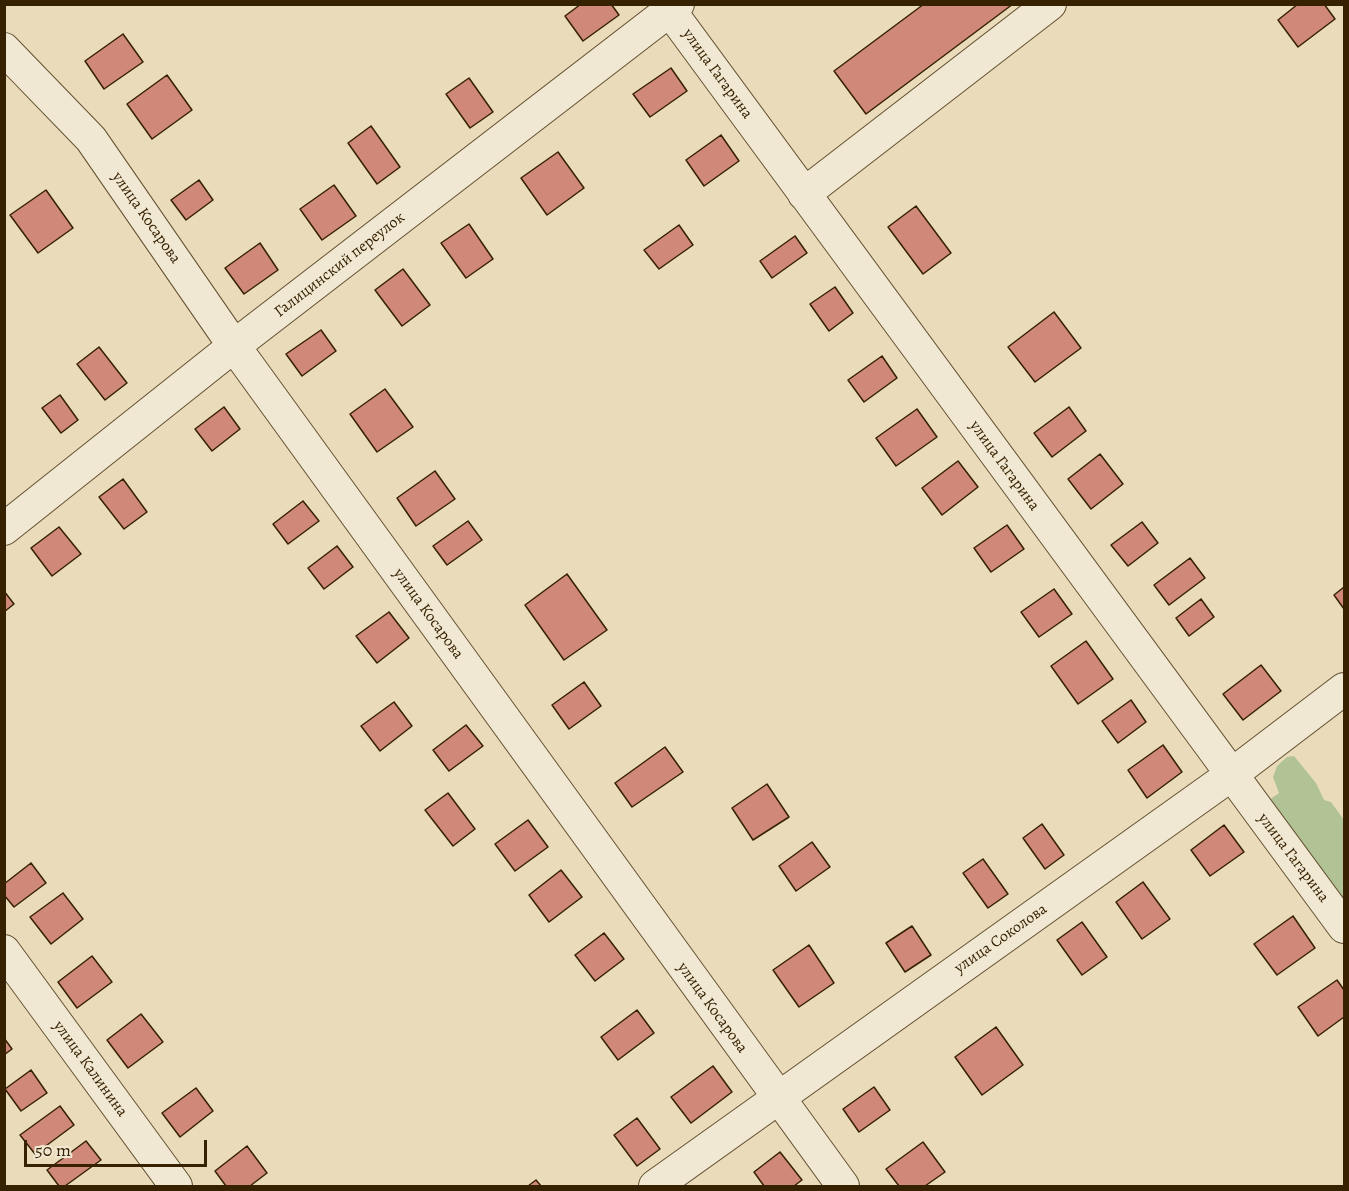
<!DOCTYPE html>
<meta charset="utf-8">
<style>
body{margin:0}
#map{position:relative;width:1349px;height:1191px;overflow:hidden;background:#eadcbb;font-family:Alegreya,serif}
canvas{display:block}
.frame{position:absolute;inset:0;border:6px solid #362101;pointer-events:none}
.scale{position:absolute;left:24px;top:1140px;width:183px;height:27px;box-sizing:border-box;border:3px solid #362101;border-top:0;padding-left:8px;font-size:18px;line-height:21px;white-space:nowrap;color:#362101;-webkit-text-stroke:4px #f1e8d3;paint-order:stroke}
</style>
<div id="map">
<canvas width="1349" height="1191"></canvas>
<div class="frame"></div>
<div class="scale">50 m</div>
</div>
<script>
const ctx = document.querySelector('canvas').getContext('2d');
ctx.lineJoin = 'round';
function fill(path, color) { ctx.fillStyle = color; ctx.fill(path, 'evenodd'); }
const shape = rows => new Path2D(rows.map(r => 'M' + r).join(''));
function stroke(path, color, width, dash) { ctx.strokeStyle = color; ctx.lineWidth = width; ctx.lineCap = dash ? 'butt' : 'round'; ctx.setLineDash(dash || []); ctx.stroke(path); }
function write(font, color, halo, rows, align = 'center') {
  ctx.font = font + ' Alegreya,serif'; ctx.lineWidth = 5; ctx.setLineDash([]); ctx.textBaseline = 'middle'; ctx.strokeStyle = halo; ctx.fillStyle = color; for (const [text, x, y, turn = 0] of rows) {
    ctx.save(); ctx.translate(x, y); ctx.rotate((+turn || 0) * Math.PI / 180); ctx.textAlign = isNaN(turn) ? turn : align; if (halo) ctx.strokeText(text, 0, 0); ctx.fillText(text, 0, 0); ctx.restore();
  }
}
const green = shape([
 [1294,756,1316,783,1324,800,1331,802,1344,820,1344,896,1339,896,1266,802,1279,793,1273,777,1277,766,1287,757]
]);
const building = shape([
 [581,4,611,4,619,15,583,41,565,16,581,4],
 [924,4,1013,4,866,114,834,71,924,4],
 [1298,4,1324,4,1335,19,1298,47,1278,20,1298,4],
 [123,34,143,62,104,89,85,61,123,34],
 [671,68,687,91,650,117,633,94,671,68],
 [167,75,192,110,152,139,127,104,167,75],
 [469,78,493,112,470,128,446,94,469,78],
 [371,126,400,167,377,184,348,143,371,126],
 [721,135,739,161,704,186,686,160,721,135],
 [558,152,584,188,547,215,521,178,558,152],
 [199,180,213,200,186,220,171,200,199,180],
 [334,185,356,216,322,240,300,209,334,185],
 [46,190,73,228,38,253,10,215,46,190],
 [916,206,951,253,923,274,888,227,916,206],
 [469,224,493,259,466,278,441,243,469,224],
 [679,225,693,245,659,269,644,250,679,225],
 [795,236,807,253,772,278,760,261,795,236],
 [260,243,278,270,244,294,225,268,260,243],
 [403,269,430,305,402,326,375,290,403,269],
 [835,287,853,313,829,331,810,304,835,287],
 [1054,312,1081,348,1035,382,1008,347,1054,312],
 [321,330,336,351,302,376,286,354,321,330],
 [99,347,127,383,105,400,77,364,99,347],
 [882,356,897,378,864,402,848,380,882,356],
 [385,389,413,427,377,452,350,414,385,389],
 [60,395,78,420,61,433,42,408,60,395],
 [224,407,240,429,212,451,195,429,224,407],
 [1069,407,1086,431,1052,457,1034,433,1069,407],
 [917,409,937,437,896,466,876,438,917,409],
 [1100,454,1123,484,1091,509,1068,479,1100,454],
 [958,461,978,487,942,515,922,488,958,461],
 [435,471,455,499,416,526,397,498,435,471],
 [123,479,147,512,124,529,99,497,123,479],
 [303,501,319,521,288,544,273,524,303,501],
 [468,521,482,540,447,565,433,546,468,521],
 [1142,522,1158,543,1128,566,1111,545,1142,522],
 [1007,525,1024,549,991,572,974,548,1007,525],
 [59,527,81,554,52,576,31,548,59,527],
 [337,546,353,567,324,589,308,568,337,546],
 [1190,558,1205,578,1169,605,1154,585,1190,558],
 [567,574,607,630,564,660,525,605,567,574],
 [1344,587,1344,609,1334,595,1344,587],
 [1054,589,1072,614,1039,637,1021,612,1054,589],
 [4,591,14,604,4,612,4,591],
 [1201,599,1214,617,1189,636,1176,618,1201,599],
 [389,612,409,638,377,663,356,636,389,612],
 [1086,641,1113,679,1078,704,1051,666,1086,641],
 [1261,665,1281,691,1243,720,1223,694,1261,665],
 [584,682,601,706,569,729,552,705,584,682],
 [1131,700,1146,722,1118,743,1102,721,1131,700],
 [394,702,412,726,380,751,361,726,394,702],
 [466,725,483,746,449,771,433,750,466,725],
 [1163,745,1182,772,1147,798,1128,770,1163,745],
 [665,747,683,772,632,807,615,783,665,747],
 [767,784,789,817,753,840,732,808,767,784],
 [448,793,475,829,453,846,425,810,448,793],
 [528,820,548,847,515,871,495,844,528,820],
 [1042,824,1064,855,1045,869,1023,838,1042,824],
 [1224,825,1244,852,1210,876,1191,850,1224,825],
 [812,842,830,867,796,891,779,866,812,842],
 [983,859,1008,894,988,908,963,873,983,859],
 [31,863,46,883,14,907,4,895,4,884,31,863],
 [561,870,582,897,549,922,529,895,561,870],
 [1143,882,1170,919,1142,939,1116,902,1143,882],
 [63,893,83,919,51,944,30,917,63,893],
 [1293,916,1315,948,1277,975,1254,944,1293,916],
 [1082,922,1107,957,1082,975,1057,940,1082,922],
 [912,926,931,955,905,972,886,943,912,926],
 [604,933,624,959,595,981,575,955,604,933],
 [809,945,834,983,799,1007,773,970,809,945],
 [92,956,112,982,77,1008,58,982,92,956],
 [1337,980,1344,990,1344,1017,1318,1036,1298,1007,1337,980],
 [637,1010,654,1033,618,1060,601,1037,637,1010],
 [141,1014,163,1042,128,1068,107,1040,141,1014],
 [996,1027,1023,1065,982,1095,955,1057,996,1027],
 [4,1038,12,1049,4,1055,4,1038],
 [713,1066,732,1092,691,1123,671,1097,713,1066],
 [31,1070,47,1093,21,1111,5,1089,31,1070],
 [874,1087,890,1110,859,1132,843,1109,874,1087],
 [196,1088,213,1111,180,1137,162,1113,196,1088],
 [60,1106,74,1125,35,1154,20,1135,60,1106],
 [637,1118,660,1149,637,1166,614,1135,637,1118],
 [86,1141,101,1160,65,1186,59,1186,47,1170,86,1141],
 [923,1142,945,1172,925,1186,899,1186,886,1169,923,1142],
 [247,1146,267,1173,250,1186,226,1186,215,1171,247,1146],
 [780,1152,802,1180,794,1186,764,1186,754,1172,780,1152],
 [536,1180,541,1186,528,1186,536,1180]
]);
const minor = shape([
 [665,4,1344,927],
 [4,49,91,139,234,346,843,1186],
 [804,194,1050,4],
 [4,529,234,346,678,4],
 [4,951,176,1186],
 [655,1186,1231,775,1344,689]
]);
const streetNames = [
 ["улица Гагарина",717,74,54],
 ["улица Косарова",146,218,55],
 ["Галицинский переулок",340,265,-38],
 ["улица Гагарина",1004,466,54],
 ["улица Косарова",428,614,54],
 ["улица Гагарина",1293,858,53],
 ["улица Соколова",1001,939,-35],
 ["улица Косарова",712,1008,54],
 ["улица Калинина",90,1069,54]
];
fill(green, '#b1c294');
fill(building, '#d08979');
stroke(building, '#362101', 1.5);
stroke(minor, '#635030', 34);
stroke(minor, '#f1e8d3', 32);
write('16px', '#362101', '#f1e8d3', streetNames);
</script>
